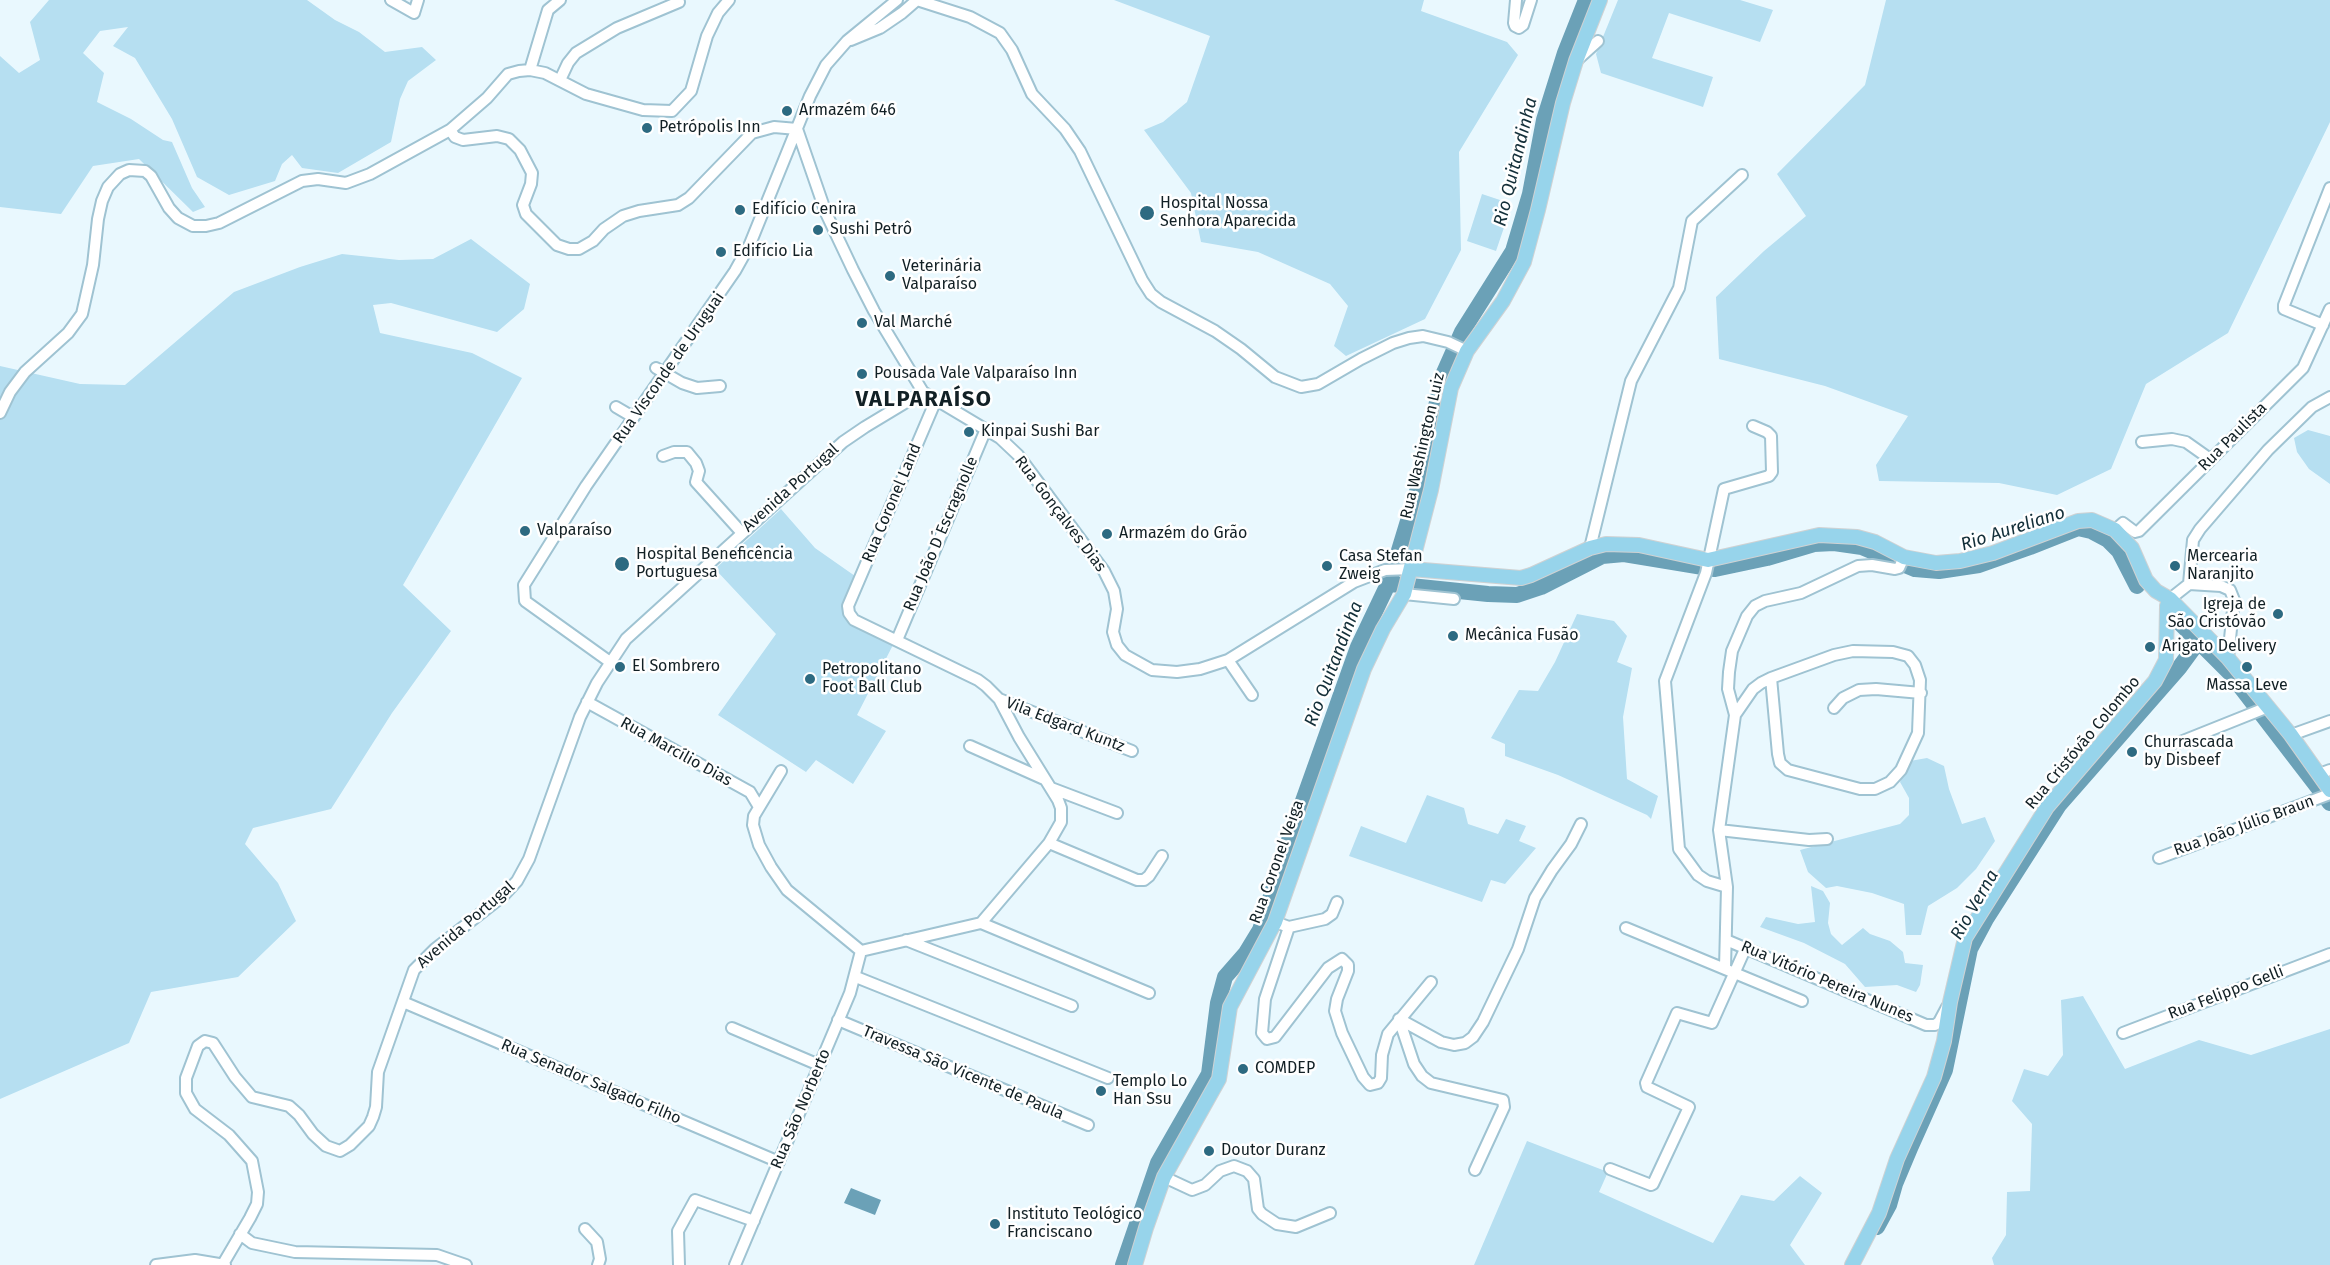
<!DOCTYPE html>
<meta charset="utf-8">
<style>
body{margin:0}
canvas{display:block;background:#e9f8fe}
</style>
<canvas width="2330" height="1265"></canvas>
<script>
const ctx = document.querySelector('canvas').getContext('2d');
ctx.lineJoin = 'round';
function fill(path, color) { ctx.fillStyle = color; ctx.fill(path, 'evenodd'); }
const shape = rows => new Path2D(rows.map(r => 'M' + r).join(''));
function stroke(path, color, width, dash) { ctx.strokeStyle = color; ctx.lineWidth = width; ctx.lineCap = dash ? 'butt' : 'round'; ctx.setLineDash(dash || []); ctx.stroke(path); }
function write(font, color, halo, rows, align = 'center') {
  ctx.font = font + ' "Fira Sans",sans-serif'; ctx.lineWidth = 5; ctx.setLineDash([]); ctx.textBaseline = 'middle'; ctx.strokeStyle = halo; ctx.fillStyle = color; for (const [text, x, y, turn = 0] of rows) {
    ctx.save(); ctx.translate(x, y); ctx.rotate((+turn || 0) * Math.PI / 180); ctx.textAlign = isNaN(turn) ? turn : align; if (halo) ctx.strokeText(text, 0, 0); ctx.fillText(text, 0, 0); ctx.restore();
  }
}
const green = shape([
 [49,0,307,0,335,20,359,32,385,52,422,47,436,60,408,81,400,99,391,142,338,173,302,168,292,155,282,164,275,181,229,195,197,177,172,119,135,58,113,46,128,27,100,31,83,53,104,73,97,102,131,119,163,140,172,142,192,188,205,207,193,212,139,159,93,166,61,214,0,207,0,56,19,73,40,60,30,22],
 [1114,0,1424,0,1421,11,1507,42,1518,55,1459,152,1461,250,1425,319,1346,356,1334,346,1348,306,1330,284,1258,252,1201,242,1191,193,1144,130,1163,122,1187,102,1210,36],
 [1618,0,1740,0,1773,10,1760,42,1669,13,1652,58,1713,77,1703,107,1601,73,1596,54],
 [1886,0,2330,0,2330,122,2228,333,2146,384,2111,469,2057,495,1999,483,1879,481,1876,465,1908,416,1825,386,1719,359,1716,297,1764,251,1806,216,1777,174,1865,85],
 [1482,194,1512,204,1496,251,1467,241],
 [471,239,530,284,524,309,497,332,391,303,373,305,380,333,472,353,522,378,403,585,451,631,392,713,331,809,253,828,245,844,278,883,296,921,238,977,151,992,129,1043,0,1099,0,366,80,384,125,385,234,292,300,267,342,254,399,260,433,259],
 [2308,430,2330,436,2330,484,2309,469,2297,452,2294,438],
 [781,509,815,548,855,576,844,614,847,621,894,643,857,715,886,731,853,784,816,760,806,772,718,715,776,634,715,569],
 [1577,614,1614,621,1627,636,1617,662,1632,668,1623,717,1627,779,1658,796,1651,819,1647,815,1558,775,1505,756,1505,744,1491,738,1519,690,1538,691,1555,662],
 [1927,758,1944,766,1949,789,1962,824,1985,817,1995,841,1976,869,1957,888,1928,906,1921,935,1906,935,1904,904,1872,893,1837,886,1826,888,1808,872,1800,850,1900,824,1909,815,1909,798,1900,782,1910,761],
 [1427,795,1464,808,1468,824,1498,834,1506,819,1526,826,1519,841,1536,848,1505,884,1491,880,1482,902,1349,856,1361,826,1406,843],
 [1811,886,1823,891,1830,903,1828,923,1831,934,1842,945,1863,928,1870,934,1890,941,1903,952,1905,963,1923,965,1920,985,1916,992,1897,985,1865,987,1845,964,1804,943,1760,927,1766,917,1798,924,1815,922],
 [2083,996,2125,1069,2199,1040,2251,1055,2330,1029,2330,1265,1994,1265,1992,1258,2006,1235,2007,1192,2030,1191,2032,1124,2012,1101,2024,1069,2048,1076,2063,1055,2061,1000],
 [1527,1141,1608,1172,1599,1192,1713,1243,1741,1195,1774,1201,1800,1176,1822,1193,1790,1245,1805,1265,1474,1265]
]);
const water = shape([
 [851,1188,881,1200,875,1215,844,1203]
]);
const river = shape([
 [1391,584,1488,594,1517,595,1541,587,1602,556,1624,554,1715,569,1767,558,1814,544,1834,543,1862,547,1915,569,1939,571,1979,565,2030,547,2078,528,2091,531,2108,540,2119,551,2137,586],
 [2176,619,2230,673,2330,803],
 [1877,1227,1889,1205,1895,1184,1911,1146,1945,1070,1970,949,1986,919,2059,805,2179,668,2198,642],
 [1123,1265,1158,1163,1209,1074,1218,1003,1225,977,1246,953,1260,930,1288,843,1358,647,1390,580,1418,488,1443,375,1462,332,1513,251,1530,194,1544,120,1565,53,1586,0]
]);
const minor = shape([
 [391,0,414,13,418,0],
 [917,0,970,17,1000,33,1012,50,1032,94,1065,129,1080,151,1142,280,1151,294,1161,302,1215,331,1241,349,1275,377,1301,387,1318,384,1361,359,1393,343,1409,338,1423,336,1448,342,1467,351],
 [1516,0,1514,23,1515,26,1519,28,1523,25,1531,0],
 [851,40,880,28,902,13,917,0],
 [1578,59,1598,41],
 [530,70,548,10,560,0],
 [560,80,568,63,576,53,617,28,679,2],
 [797,129,826,213,853,270,874,311,923,392,1000,438,1018,455,1104,571,1114,591,1117,609,1113,632,1117,645,1125,655,1152,670,1177,672,1200,669,1228,660,1354,582,1385,570,1411,569],
 [450,130,455,137,463,140,497,136,509,139,520,150,532,173,531,184,523,205,526,214,557,245,569,249,579,249,593,241,604,229,623,216,639,211,678,205,689,198,752,133,774,127,797,129],
 [2323,325,2284,309,2284,305,2330,188],
 [656,368,682,383,697,388,720,386],
 [616,407,633,417],
 [0,413,10,392,25,372,68,333,82,314,93,265,98,219,102,201,108,187,120,174,129,170,145,171,151,176,169,208,178,218,193,226,206,226,219,223,302,181,318,179,346,183,370,174,450,130,487,98,508,74,519,71,530,70,545,73,586,94,643,110,672,111,691,91,707,36,718,13,729,0],
 [2142,442,2172,439,2186,442,2210,459],
 [663,456,674,452,687,452,696,463,699,471,696,482,742,533],
 [2115,530,2123,523,2135,532,2139,531,2303,368,2330,309],
 [1590,548,1631,381,1679,288,1692,221,1742,175],
 [2189,584,2193,540,2200,529,2268,450,2312,407,2330,397],
 [1404,594,1454,599],
 [2170,599,2189,584,2221,586,2230,590,2234,600,2228,658],
 [897,640,986,429],
 [1228,660,1252,695],
 [610,662,525,601,524,585,586,486,735,271,750,244,810,96,826,65,847,41,897,0],
 [999,699,1132,751],
 [587,702,750,792,759,807],
 [1834,708,1843,698,1859,690,1876,689,1921,693],
 [1735,715,1753,689,1761,683,1771,678,1834,655,1853,651,1893,652,1908,656,1915,665,1920,680,1918,733,1901,770,1890,782,1875,789,1860,789,1788,770,1780,763,1778,754,1771,678],
 [2291,735,2330,721],
 [2178,743,2268,707],
 [970,746,1044,779],
 [781,771,754,816,753,825,759,845,771,867,787,890,861,951],
 [2319,774,2330,770],
 [1051,788,1117,813],
 [1719,830,1809,840,1827,839],
 [1049,843,1137,880,1144,880,1149,876,1162,856],
 [2159,858,2330,794],
 [1727,887,1707,881,1698,875,1679,849,1665,681,1706,573,1724,489,1769,476,1772,472,1771,436,1767,432,1753,426],
 [1275,922,1289,927,1265,999,1262,1033,1267,1039,1275,1037,1328,968,1342,959,1348,965,1348,971,1337,999,1335,1011,1342,1033,1363,1077,1370,1085,1378,1083,1381,1078,1382,1055,1388,1034,1431,982],
 [981,923,1149,993],
 [1289,927,1325,919,1332,914,1337,902],
 [1626,928,1802,1001],
 [906,940,1072,1006],
 [1726,940,1926,1025,1935,1025,1939,1022,1947,1007],
 [861,951,981,923,1049,843,1061,822,1061,808,1058,800,1019,737,999,699,986,686,978,680,854,620,849,613,848,606,936,400],
 [1725,968,1727,887,1719,830,1735,715,1728,689,1729,672,1732,651,1747,616,1755,606,1765,601,1801,593,1858,566,1872,565,1895,569,1899,568,1904,557],
 [856,977,1108,1078],
 [403,1002,779,1162],
 [1399,1019,1441,1042,1454,1045,1465,1043,1473,1037,1483,1022,1518,949,1535,898,1552,870,1571,844,1581,824],
 [1399,1019,1414,1064,1422,1076,1431,1083,1503,1100,1504,1107,1475,1170],
 [838,1020,1088,1125],
 [732,1028,819,1065],
 [2123,1033,2330,954],
 [1610,1169,1651,1185,1653,1184,1689,1107,1647,1087,1646,1083,1677,1013,1712,1023,1746,947],
 [1164,1177,1192,1190,1205,1185,1220,1171,1234,1166,1247,1171,1254,1179,1258,1209,1262,1214,1277,1224,1296,1227,1330,1213],
 [585,1229,597,1242,600,1259,598,1265],
 [240,1234,252,1243,295,1252,437,1255,466,1265],
 [223,1264,250,1218,257,1204,258,1192,252,1161,229,1135,195,1109,186,1093,186,1078,198,1046,205,1041,213,1043,235,1077,252,1097,289,1106,299,1115,313,1134,326,1146,340,1151,350,1145,369,1126,373,1117,376,1107,378,1072,414,970,435,949,503,896,517,881,529,859,580,717,597,683,626,639,843,442,865,427,923,392],
 [156,1265,195,1260,225,1265],
 [679,1265,678,1231,695,1200,754,1221],
 [735,1265,850,993,861,951]
]);
const major = shape([
 [1411,569,1521,578,1531,575,1590,548,1606,544,1639,545,1708,560,1819,535,1857,537,1875,542,1904,557,1936,563,1960,561,1993,553,2078,521,2092,520,2115,530,2132,548,2146,580,2156,591,2170,599,2228,658,2291,735,2330,790],
 [1135,1265,1146,1228,1164,1177,1219,1079,1230,1007,1275,922,1364,669,1383,629,1404,594,1431,490,1451,388,1467,351,1503,301,1524,262,1538,210,1563,103,1576,61,1600,0],
 [1852,1265,1879,1213,1897,1159,1934,1077,1944,1041,1950,1002,1965,938,2047,807,2155,681,2166,660,2167,606,2170,599]
]);
const markers = [
 [787,111,6,"#2d6a81"],
 [647,128,6,"#2d6a81"],
 [740,210,6,"#2d6a81"],
 [1147,213,8,"#2d6a81"],
 [818,230,6,"#2d6a81"],
 [721,252,6,"#2d6a81"],
 [890,276,6,"#2d6a81"],
 [862,323,6,"#2d6a81"],
 [862,374,6,"#2d6a81"],
 [969,432,6,"#2d6a81"],
 [525,531,6,"#2d6a81"],
 [1107,534,6,"#2d6a81"],
 [622,564,8,"#2d6a81"],
 [1327,566,6,"#2d6a81"],
 [2175,566,6,"#2d6a81"],
 [2278,614,6,"#2d6a81"],
 [1453,636,6,"#2d6a81"],
 [2150,647,6,"#2d6a81"],
 [620,667,6,"#2d6a81"],
 [2247,667,6,"#2d6a81"],
 [810,679,6,"#2d6a81"],
 [2132,752,6,"#2d6a81"],
 [1243,1069,6,"#2d6a81"],
 [1101,1091,6,"#2d6a81"],
 [1209,1151,6,"#2d6a81"],
 [995,1224,6,"#2d6a81"]
];
const poiNames = [
 ["Armazém 646",799,111],
 ["Petrópolis Inn",659,128],
 ["Hospital Nossa",1160,204],
 ["Senhora Aparecida",1160,222],
 ["Edifício Cenira",752,210],
 ["Sushi Petrô",830,230],
 ["Edifício Lia",733,252],
 ["Veterinária",902,267],
 ["Valparaíso",902,285],
 ["Val Marché",874,323],
 ["Pousada Vale Valparaíso Inn",874,374],
 ["Kinpai Sushi Bar",981,432],
 ["Valparaíso",537,531],
 ["Armazém do Grão",1119,534],
 ["Hospital Beneficência",636,555],
 ["Portuguesa",636,573],
 ["Casa Stefan",1339,557],
 ["Zweig",1339,575],
 ["Mercearia",2187,557],
 ["Naranjito",2187,575],
 ["Igreja de",2266,605,"right"],
 ["São Cristóvão",2266,623,"right"],
 ["Mecânica Fusão",1465,636],
 ["Arigato Delivery",2162,647],
 ["El Sombrero",632,667],
 ["Petropolitano",822,670],
 ["Foot Ball Club",822,688],
 ["Massa Leve",2247,686,"center"],
 ["Churrascada",2144,743],
 ["by Disbeef",2144,761],
 ["COMDEP",1255,1069],
 ["Templo Lo",1113,1082],
 ["Han Ssu",1113,1100],
 ["Doutor Duranz",1221,1151],
 ["Instituto Teológico",1007,1215],
 ["Franciscano",1007,1233]
];
const streetNames = [
 ["Rua Visconde de Uruguai",669,368,-55],
 ["Rua Paulista",2233,437,-45],
 ["Rua Washington Luiz",1423,446,-77],
 ["Avenida Portugal",791,488,-42],
 ["Rua Coronel Land",892,503,-67],
 ["Rua Gonçalves Dias",1060,514,53],
 ["Rua João D´Escragnolle",941,534,-67],
 ["Vila Edgard Kuntz",1065,725,21],
 ["Rua Cristóvão Colombo",2083,743,-50],
 ["Rua Marcílio Dias",676,752,29],
 ["Rua João Júlio Braun",2244,826,-20],
 ["Rua Coronel Veiga",1277,862,-70],
 ["Avenida Portugal",466,925,-41],
 ["Rua Vitório Pereira Nunes",1827,982,23],
 ["Rua Felippo Gelli",2226,993,-21],
 ["Travessa São Vicente de Paula",963,1073,23],
 ["Rua Senador Salgado Filho",591,1082,23],
 ["Rua São Norberto",801,1109,-67]
];
const waterNames = [
 ["Rio Quitandinha",1516,162,-76],
 ["Rio Aureliano",2013,529,-18],
 ["Rio Quitandinha",1334,664,-69],
 ["Rio Verna",1975,905,-60]
];
const districtNames = [
 ["VALPARAÍSO",924,400]
];
fill(green, '#b6dff1');
fill(water, '#6ba1b7');
stroke(river, '#6ba1b7', 16);
stroke(minor, '#9fc3d2', 14);
stroke(major, '#d0d2d3', 16);
stroke(minor, '#fff', 10);
stroke(major, '#97d4eb', 14);
for (const [x, y, r, color] of markers) { const dot = new Path2D(); dot.arc(x, y, r, 0, 2 * Math.PI); ctx.fillStyle = color; ctx.fill(dot); stroke(dot, '#fff', 2); }
write('16px', '#122025', '#fff', poiNames, 'left');
write('16px', '#122025', '#fff', streetNames);
write('italic 18px', '#132f39', '#fff', waterNames);
ctx.letterSpacing = '1.5px';
write('bold 22px', '#122025', '#fff', districtNames);
ctx.letterSpacing = '0px';
</script>
